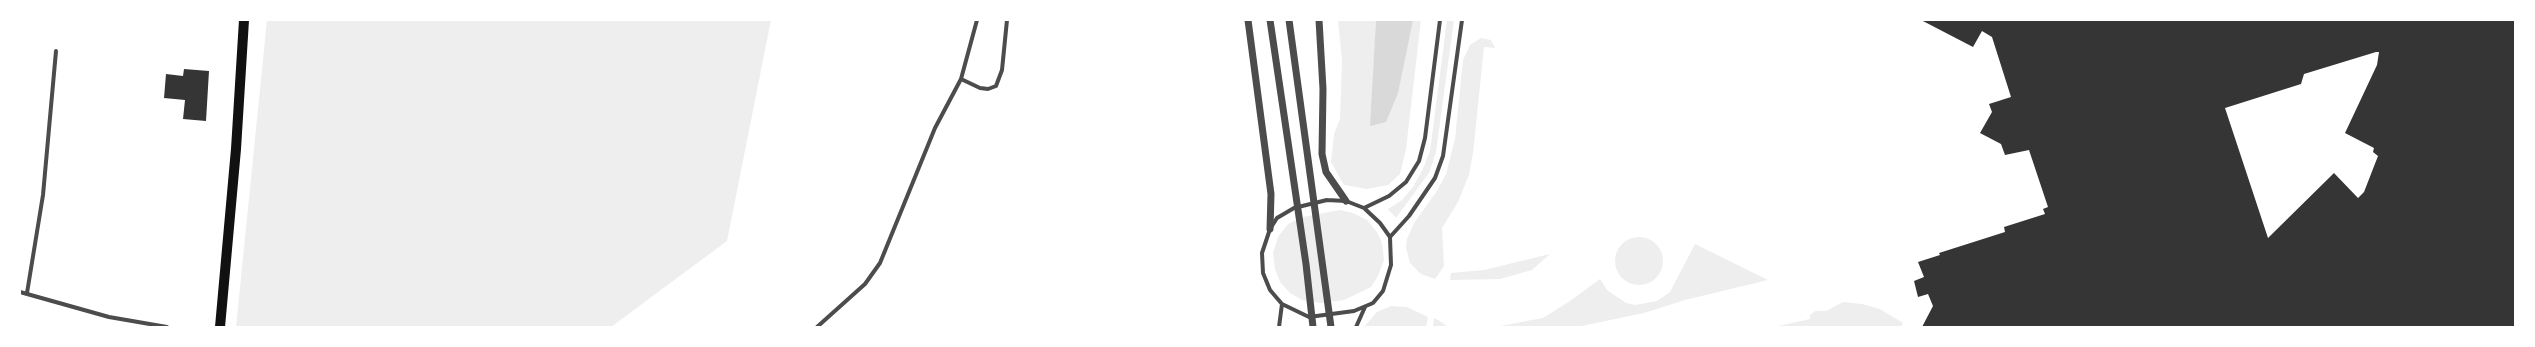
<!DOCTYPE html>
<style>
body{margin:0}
#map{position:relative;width:2535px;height:347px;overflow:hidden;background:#fff;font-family:Helvetica,sans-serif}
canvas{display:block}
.frame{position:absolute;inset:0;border:21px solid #fff;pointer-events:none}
</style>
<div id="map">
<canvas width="2535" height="347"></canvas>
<div class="frame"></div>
</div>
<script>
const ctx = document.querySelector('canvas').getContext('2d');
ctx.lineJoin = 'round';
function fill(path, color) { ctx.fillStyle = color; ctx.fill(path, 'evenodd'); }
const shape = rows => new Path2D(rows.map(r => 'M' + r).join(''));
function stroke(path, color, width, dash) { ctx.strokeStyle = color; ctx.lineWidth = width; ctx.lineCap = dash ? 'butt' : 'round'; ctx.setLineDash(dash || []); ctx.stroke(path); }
const green = shape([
 [267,20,771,20,727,241,611,327,236,327],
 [1338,20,1376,20,1371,126,1412,20,1421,20,1406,149,1400,174,1388,185,1367,189,1344,185,1331,162,1334,134,1340,119,1342,61],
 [1447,20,1454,20,1436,152,1429,173,1396,218,1388,209,1402,200,1413,187,1422,171,1430,151],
 [1481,38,1491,40,1495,48,1484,47,1473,153,1469,175,1458,202,1442,228,1444,266,1435,279,1421,274,1410,263,1406,248,1407,239,1414,223,1437,191,1446,174,1455,139,1463,60,1470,45],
 [1340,210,1353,213,1367,220,1377,232,1382,243,1384,260,1378,276,1371,287,1344,300,1321,303,1302,300,1290,293,1280,282,1275,269,1273,253,1278,237,1288,224,1303,217],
 '1615 261a24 24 0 1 1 48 0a24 24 0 1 1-48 0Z',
 [1695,244,1768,280,1685,300,1644,313,1577,327,1495,327,1543,318,1570,301,1600,279,1607,290,1626,303,1635,305,1657,301,1670,292],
 [1550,254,1532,270,1500,279,1450,280,1451,273,1484,270],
 [1843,302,1862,304,1880,309,1903,323,1901,327,1774,327,1810,319,1810,315,1815,311,1826,311],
 [1391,306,1407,307,1428,317,1426,327,1364,327,1377,312],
 [1434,318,1440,321,1448,327,1433,327]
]);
const water = shape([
 [1376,20,1413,20,1398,93,1386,122,1370,126]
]);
const building = shape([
 [1921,20,2515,20,2515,327,1922,327,1933,306,1928,294,1918,297,1914,281,1924,277,1918,262,1940,255,1939,253,2005,232,2004,227,2045,214,2043,209,2048,207,2029,150,2005,155,2001,144,1980,133,1992,112,1989,104,2011,97,1992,37,1982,31,1973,47],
 [2376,52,2379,52,2377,65,2345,133,2374,148,2373,152,2378,156,2364,192,2358,198,2334,173,2268,238,2225,108,2301,84,2304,74],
 [184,69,209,71,206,121,183,119,185,100,164,98,166,74,183,76]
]);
const minor = shape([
 [961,79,980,88,988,89,996,86,1002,70,1007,20],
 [1327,200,1346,201,1364,208,1380,223,1390,237,1391,265,1383,291,1373,303,1354,311,1309,317,1282,304,1270,290,1263,273,1262,253,1270,229,1277,218,1294,208,1327,200],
 [1364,208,1389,196,1406,182,1419,161,1425,138,1440,20],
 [1390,237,1409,216,1435,178,1443,156,1462,20],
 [20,292,109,317,167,327],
 [27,293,43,195,56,51],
 [817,327,865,284,880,263,935,128,961,79,977,20],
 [1279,327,1282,304],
 [1356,327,1365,307]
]);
const tertiary = shape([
 [1248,20,1271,194,1270,229],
 [1270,20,1306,264,1313,327],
 [1289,20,1331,327],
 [1319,20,1323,89,1322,154,1326,172,1346,201]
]);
const primary = shape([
 [220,327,236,149,244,20]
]);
fill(green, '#eee');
fill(water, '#d9d9d9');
fill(building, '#353535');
stroke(minor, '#4c4c4c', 4);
stroke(tertiary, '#4c4c4c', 7);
stroke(primary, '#111', 10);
</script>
